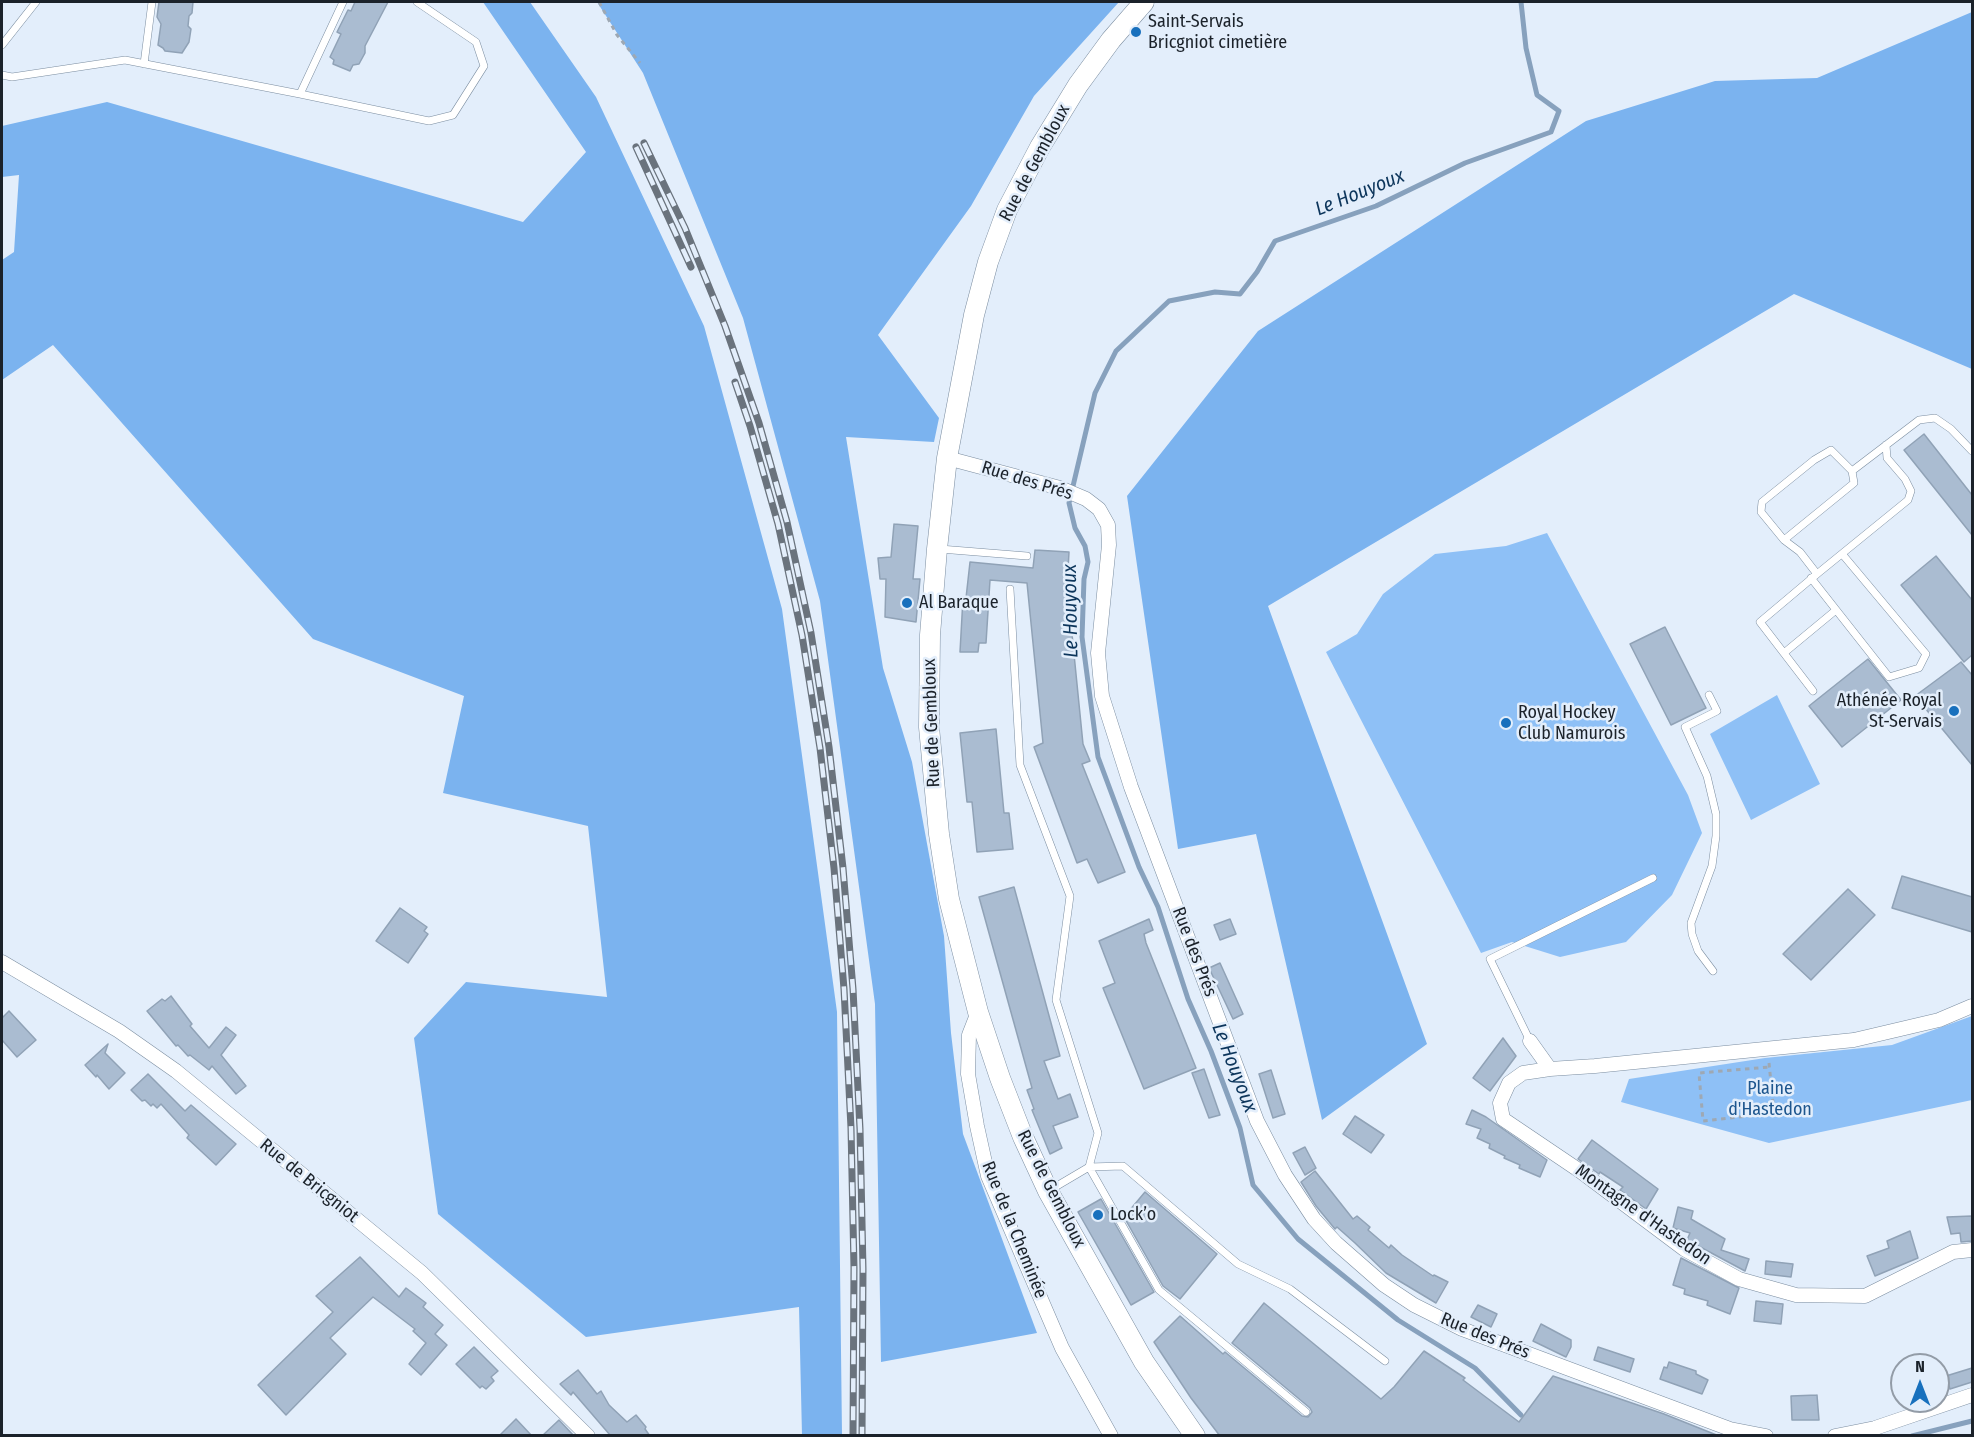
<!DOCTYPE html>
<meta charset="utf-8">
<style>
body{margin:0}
#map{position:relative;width:1974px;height:1437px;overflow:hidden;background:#e3eefb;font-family:"Fira Sans Condensed",sans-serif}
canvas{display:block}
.frame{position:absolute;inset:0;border:3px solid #1b222a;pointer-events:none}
.north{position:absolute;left:1890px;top:1353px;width:60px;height:60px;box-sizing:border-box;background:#e3eefb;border:2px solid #939ca7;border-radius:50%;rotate:0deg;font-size:16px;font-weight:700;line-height:24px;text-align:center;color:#1b222a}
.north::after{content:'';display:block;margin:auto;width:21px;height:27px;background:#1870bd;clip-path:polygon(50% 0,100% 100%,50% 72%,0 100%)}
</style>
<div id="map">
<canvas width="1974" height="1437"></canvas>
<div class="frame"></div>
<div class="north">N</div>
</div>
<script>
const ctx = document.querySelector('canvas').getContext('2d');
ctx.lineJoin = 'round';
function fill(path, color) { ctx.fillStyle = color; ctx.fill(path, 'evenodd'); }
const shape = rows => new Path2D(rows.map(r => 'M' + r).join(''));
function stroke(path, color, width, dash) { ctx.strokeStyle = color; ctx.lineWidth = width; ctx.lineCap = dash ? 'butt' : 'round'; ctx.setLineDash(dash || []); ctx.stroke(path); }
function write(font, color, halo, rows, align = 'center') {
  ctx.font = font + ' "Fira Sans Condensed",sans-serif'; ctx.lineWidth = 5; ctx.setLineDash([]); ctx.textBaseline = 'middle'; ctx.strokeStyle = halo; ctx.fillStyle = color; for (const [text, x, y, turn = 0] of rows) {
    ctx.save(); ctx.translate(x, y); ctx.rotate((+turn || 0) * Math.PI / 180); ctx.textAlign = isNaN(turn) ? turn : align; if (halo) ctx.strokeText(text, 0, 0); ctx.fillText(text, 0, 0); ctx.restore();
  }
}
const green = shape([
 [1547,533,1688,795,1702,833,1672,895,1626,942,1560,957,1512,942,1481,953,1326,652,1357,634,1383,594,1435,554,1506,546],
 [1777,695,1820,784,1751,820,1710,734],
 [1972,1016,1972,1100,1769,1143,1621,1102,1629,1079,1765,1058,1892,1045]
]);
const forest = shape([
 [483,2,530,2,596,97,704,326,782,609,837,1012,842,1435,802,1435,799,1307,586,1337,438,1214,414,1038,466,982,607,997,588,826,443,793,464,696,313,639,53,345,2,380,2,260,14,252,19,175,2,177,2,126,107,102,523,222,586,152],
 [597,2,1119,2,1034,96,971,206,878,335,939,418,934,442,846,437,883,668,912,762,944,936,951,1033,963,1134,1037,1333,881,1362,875,1004,820,601,743,318,643,73],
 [1972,12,1972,369,1794,294,1268,606,1427,1044,1322,1120,1256,834,1178,849,1127,496,1258,331,1586,121,1715,81,1817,78]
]);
const stream = shape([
 [1521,2,1526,48,1537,95,1559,111,1551,132,1465,163,1376,206,1275,241,1257,272,1240,294,1215,292,1169,301,1116,351,1095,393,1069,503,1075,528,1085,546,1088,562,1084,579,1082,637,1098,757,1139,867,1158,907,1188,999,1211,1051,1240,1128,1253,1185,1298,1239,1398,1320,1475,1368,1521,1415],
 [1912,1436,1972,1421]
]);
const building = shape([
 [159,2,193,2,192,13,189,16,188,26,191,29,189,42,182,53,165,51,163,48,158,45,161,24,157,17,159,2],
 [355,2,388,2,365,46,365,53,359,64,353,65,350,71,333,64,334,60,330,57,341,34,337,32,348,10,351,11,355,2],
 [1924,434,1972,495,1972,535,1904,450,1924,434],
 [894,524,918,526,913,579,920,579,916,622,885,617,886,579,880,579,878,558,891,557,894,524],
 [1035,550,1069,552,1068,570,1065,570,1069,604,1083,744,1090,761,1082,764,1125,872,1098,883,1087,859,1077,863,1034,747,1043,743,1027,583,990,580,986,643,979,643,978,652,960,652,963,598,966,598,970,562,1033,568,1035,550],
 [1936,556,1972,600,1972,655,1964,662,1901,585,1936,556],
 [1665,627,1706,708,1671,725,1630,644,1665,627],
 [1868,659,1901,700,1842,747,1809,706,1868,659],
 [1961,662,1972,675,1972,765,1915,696,1961,662],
 [996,729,1004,813,1009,813,1013,849,977,852,972,802,967,802,960,733,996,729],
 [1902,876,1972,897,1972,932,1892,908,1902,876],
 [1014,887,1060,1056,1044,1061,1058,1099,1070,1094,1078,1117,1053,1126,1062,1148,1050,1154,1032,1110,1034,1109,1027,1090,1032,1088,979,897,1014,887],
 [1848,889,1875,915,1811,980,1783,954,1848,889],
 [400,908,427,927,424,931,428,934,408,963,376,941,400,908],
 [1149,919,1153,930,1144,934,1146,943,1196,1068,1144,1089,1103,988,1115,983,1099,941,1149,919],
 [1230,919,1236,934,1220,940,1214,925,1230,919],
 [1220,963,1243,1014,1233,1019,1209,968,1220,963],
 [171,996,192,1024,190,1026,209,1048,226,1027,236,1035,221,1055,246,1086,236,1094,212,1066,209,1070,190,1055,188,1056,178,1045,176,1046,147,1011,162,999,165,1001,171,996],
 [9,1011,36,1040,17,1057,2,1040,2,1018,9,1011],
 [1503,1038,1516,1056,1490,1091,1473,1078,1503,1038],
 [108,1044,105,1053,125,1073,109,1089,97,1075,96,1077,85,1065,108,1044],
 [1204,1069,1220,1115,1209,1118,1192,1073,1204,1069],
 [1271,1070,1285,1114,1273,1118,1259,1074,1271,1070],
 [148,1074,185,1111,191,1105,236,1144,216,1165,187,1138,189,1135,161,1104,157,1108,153,1104,151,1106,145,1100,142,1101,131,1090,148,1074],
 [1472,1110,1486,1117,1547,1160,1540,1177,1519,1168,1520,1165,1504,1158,1505,1156,1489,1148,1490,1144,1477,1138,1481,1129,1466,1124,1472,1110],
 [1355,1116,1384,1135,1371,1153,1343,1134,1355,1116],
 [1592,1140,1658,1189,1646,1209,1620,1190,1623,1187,1600,1172,1599,1174,1578,1159,1592,1140],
 [1305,1147,1316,1168,1305,1175,1293,1153,1305,1147],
 [1315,1171,1353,1219,1357,1216,1370,1227,1368,1230,1389,1248,1391,1245,1402,1255,1433,1276,1434,1275,1448,1282,1436,1303,1386,1273,1355,1243,1337,1227,1335,1229,1316,1206,1301,1182,1315,1171],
 [1145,1192,1217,1254,1180,1299,1163,1286,1124,1217,1145,1192],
 [1101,1199,1154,1292,1131,1305,1078,1212,1101,1199],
 [1678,1207,1693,1211,1691,1219,1725,1239,1721,1250,1749,1259,1745,1271,1689,1241,1687,1240,1690,1233,1673,1228,1678,1207],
 [1972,1216,1972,1241,1961,1242,1960,1233,1951,1234,1947,1217,1972,1216],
 [1910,1231,1918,1258,1875,1276,1867,1256,1889,1248,1887,1241,1910,1231],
 [360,1257,399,1297,406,1288,426,1303,423,1307,443,1325,435,1334,447,1345,421,1375,409,1364,426,1343,413,1331,415,1329,373,1297,330,1338,346,1354,286,1415,258,1385,333,1312,316,1296,360,1257],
 [1681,1258,1739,1288,1730,1314,1707,1305,1708,1301,1684,1294,1685,1289,1673,1285,1681,1258],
 [1766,1261,1793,1264,1791,1277,1765,1274,1766,1261],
 [1756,1301,1783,1304,1781,1324,1754,1321,1756,1301],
 [1264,1303,1381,1399,1394,1387,1424,1351,1465,1378,1463,1380,1519,1422,1553,1376,1664,1414,1719,1436,1220,1436,1191,1398,1154,1342,1180,1316,1223,1354,1225,1352,1302,1416,1308,1417,1312,1412,1310,1408,1232,1343,1264,1303],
 [1478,1305,1497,1314,1491,1327,1471,1317,1478,1305],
 [1541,1324,1571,1340,1571,1347,1566,1357,1533,1341,1541,1324],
 [474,1347,498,1371,491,1377,494,1381,486,1389,482,1386,480,1388,456,1364,474,1347],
 [1598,1347,1634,1359,1630,1372,1594,1360,1598,1347],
 [1669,1362,1696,1371,1696,1374,1708,1380,1702,1394,1660,1379,1664,1367,1667,1368,1669,1362],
 [1972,1368,1972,1382,1950,1389,1946,1376,1972,1368],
 [578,1370,597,1394,601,1391,609,1405,627,1422,636,1415,646,1427,645,1429,650,1436,609,1436,610,1435,573,1392,571,1395,560,1384,578,1370],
 [1817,1395,1819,1420,1792,1420,1791,1396,1817,1395],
 [516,1419,532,1436,499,1436,516,1419],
 [559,1420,574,1436,542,1436,559,1420]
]);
const path = shape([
 [599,2,617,35,640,63],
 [1769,1063,1774,1113,1703,1121,1699,1073,1769,1067]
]);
const lane = shape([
 [2,45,36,2],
 [144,64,152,2],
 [2,75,12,77,125,60,300,94,343,2],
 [300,94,429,121,453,115,484,66,476,42,417,2],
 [1784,540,1761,512,1762,502,1814,460,1831,450,1852,471],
 [940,549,1027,556],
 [1817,574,1908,500,1911,491,1905,479,1887,458,1886,445],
 [1811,578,1889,677,1919,668,1926,654,1843,555],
 [1010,589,1020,765,1070,896,1056,1000,1098,1133,1089,1167,1050,1190],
 [1784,653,1836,610],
 [1813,691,1760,622,1817,574,1800,552,1784,540,1854,483,1852,471,1919,420,1935,418,1951,429,1972,451],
 [1709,695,1717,711,1685,727,1707,776,1716,814,1716,836,1712,866,1691,923,1692,934,1698,951,1713,971],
 [1530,1041,1490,959,1653,878],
 [1306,1412,1159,1290,1089,1167,1123,1166,1238,1264,1290,1289,1385,1361]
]);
const street = shape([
 [947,458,1060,488,1086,499,1099,509,1108,525,1109,545,1098,653,1102,696,1131,787,1257,1121,1285,1175,1314,1219,1336,1243,1384,1285,1414,1305,1462,1329,1730,1429,1766,1436],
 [2,962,119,1031,176,1071,422,1273,588,1436],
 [978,1012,969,1035,968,1074,977,1126,988,1176,1062,1348,1111,1436],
 [1530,1041,1550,1069,1595,1066,1854,1040,1939,1020,1972,1006],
 [1550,1069,1523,1073,1509,1083,1500,1103,1503,1119,1580,1171,1684,1249,1739,1279,1796,1295,1865,1296,1953,1252,1972,1250],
 [1835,1436,1875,1428,1972,1395]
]);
const secondary = shape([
 [1144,2,1111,40,1078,85,1040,147,1007,210,988,262,974,315,947,458,937,549,930,635,929,727,939,834,949,899,978,1012,1000,1078,1023,1137,1048,1191,1144,1362,1195,1436]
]);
const rail = shape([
 [644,143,685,228,725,326,759,423,787,522,811,633,829,747,843,868,853,989,860,1129,863,1269,862,1436],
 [636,147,691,267],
 [735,382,750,426,778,524,802,635,820,748,834,868,844,989,851,1128,854,1268,853,1436]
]);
const markers = [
 [1136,32,6,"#1870bd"],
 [907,603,6,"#1870bd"],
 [1954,711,6,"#1870bd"],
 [1506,723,6,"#1870bd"],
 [1098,1215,6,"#1870bd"]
];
const poiNames = [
 ["Saint-Servais",1148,22],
 ["Bricgniot cimetière",1148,43],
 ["Al Baraque",919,603],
 ["Athénée Royal",1942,701,"right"],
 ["St-Servais",1942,722,"right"],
 ["Royal Hockey",1518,713],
 ["Club Namurois",1518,734],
 ["Lock’o",1110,1215]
];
const streetNames = [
 ["Rue de Gembloux",1035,163,-62],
 ["Rue des Prés",1027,481,17],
 ["Rue de Gembloux",932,723,-92],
 ["Rue des Prés",1194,952,69],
 ["Rue de Bricgniot",309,1181,39],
 ["Rue de Gembloux",1051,1189,63],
 ["Montagne d'Hastedon",1643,1215,35],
 ["Rue de la Cheminée",1014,1230,68],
 ["Rue des Prés",1485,1336,22]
];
const parkNames = [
 ["Plaine",1770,1089],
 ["d'Hastedon",1770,1110]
];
const waterNames = [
 ["Le Houyoux",1360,193,-22],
 ["Le Houyoux",1071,611,-91],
 ["Le Houyoux",1234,1068,69]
];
fill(green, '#8ec0f6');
fill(forest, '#7bb3ef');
stroke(stream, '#87a1bd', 5);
fill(building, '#aabcd1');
stroke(building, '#90a2b6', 1.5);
stroke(lane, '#7b8da0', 8);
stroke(street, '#7b8da0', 15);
stroke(secondary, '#7b8da0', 21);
stroke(path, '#9ea8b3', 3, [4.5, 4.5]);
stroke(lane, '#fff', 7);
stroke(street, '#fff', 14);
stroke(secondary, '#fff', 20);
stroke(rail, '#6a737d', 7);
stroke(rail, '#e3eefb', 4.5, [14]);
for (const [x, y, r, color] of markers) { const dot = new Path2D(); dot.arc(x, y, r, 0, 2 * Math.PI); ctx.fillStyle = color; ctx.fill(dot); stroke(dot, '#e3eefb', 2); }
write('18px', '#1b222a', '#e3eefb', poiNames, 'left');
write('18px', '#1b222a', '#e3eefb', streetNames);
write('18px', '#1d568e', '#e3eefb', parkNames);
write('italic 20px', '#0c355b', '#e3eefb', waterNames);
</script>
